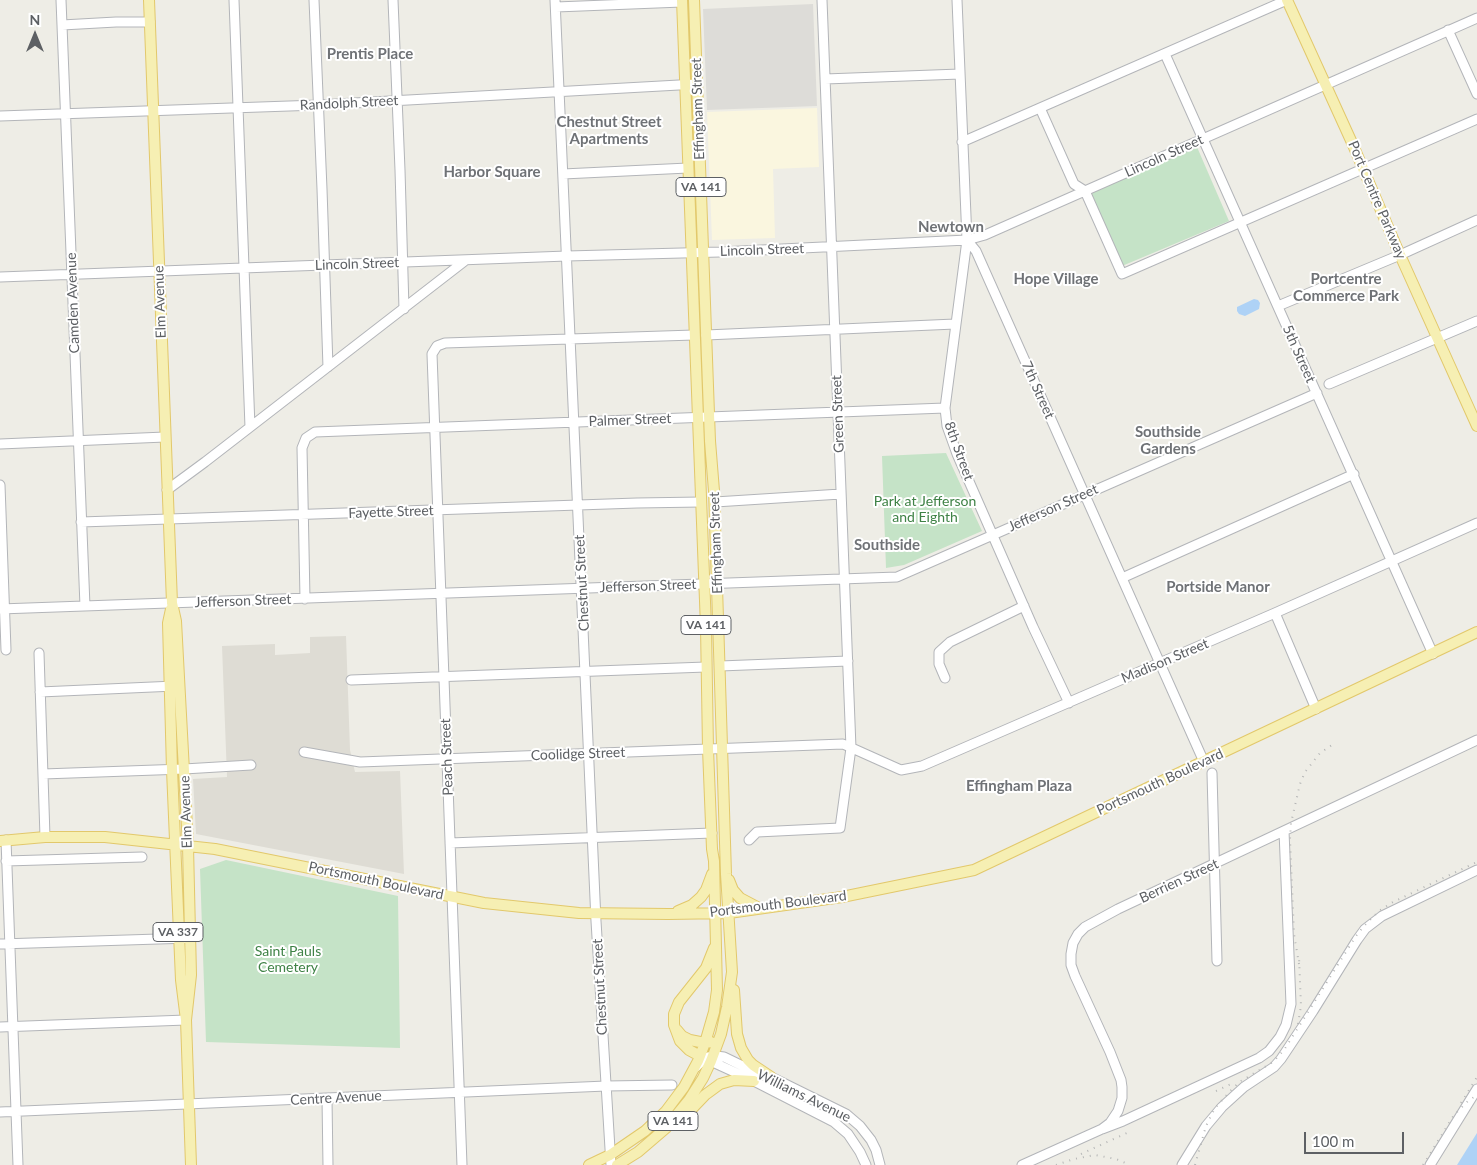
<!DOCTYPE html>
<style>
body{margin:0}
#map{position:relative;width:1477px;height:1165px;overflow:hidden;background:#eeede6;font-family:Lato,sans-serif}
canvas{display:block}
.north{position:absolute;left:10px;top:10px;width:50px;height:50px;-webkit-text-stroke:4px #fff;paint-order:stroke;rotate:0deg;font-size:14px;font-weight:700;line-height:20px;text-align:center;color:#5d6064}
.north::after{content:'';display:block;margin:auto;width:18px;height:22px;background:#5d6064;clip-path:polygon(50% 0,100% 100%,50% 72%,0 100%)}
.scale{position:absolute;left:1304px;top:1132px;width:100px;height:22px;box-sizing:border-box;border:2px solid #5d6064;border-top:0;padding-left:6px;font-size:15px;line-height:18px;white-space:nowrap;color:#5d6064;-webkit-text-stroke:4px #fff;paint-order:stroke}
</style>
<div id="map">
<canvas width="1477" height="1165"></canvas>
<div class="north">N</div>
<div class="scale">100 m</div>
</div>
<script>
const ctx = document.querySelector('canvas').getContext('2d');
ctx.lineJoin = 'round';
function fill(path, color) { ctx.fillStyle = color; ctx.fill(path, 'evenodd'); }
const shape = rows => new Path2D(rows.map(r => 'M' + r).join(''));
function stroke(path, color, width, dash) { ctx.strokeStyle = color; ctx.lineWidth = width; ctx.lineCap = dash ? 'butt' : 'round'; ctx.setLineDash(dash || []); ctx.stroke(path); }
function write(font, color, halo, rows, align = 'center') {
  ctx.font = font + ' Lato,sans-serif'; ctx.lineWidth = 4; ctx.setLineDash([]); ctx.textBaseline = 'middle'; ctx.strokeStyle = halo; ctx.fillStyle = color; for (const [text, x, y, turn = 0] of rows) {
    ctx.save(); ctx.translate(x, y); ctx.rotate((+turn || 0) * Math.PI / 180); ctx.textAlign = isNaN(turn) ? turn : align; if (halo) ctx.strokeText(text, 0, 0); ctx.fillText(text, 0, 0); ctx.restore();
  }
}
const commercial = shape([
 [817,108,819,167,773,169,775,238,712,240,707,112]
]);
const industrial = shape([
 [813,4,817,106,707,110,703,9]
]);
const education = shape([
 [346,636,350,750,355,772,400,771,404,874,196,834,193,779,227,777,222,646,275,644,275,655,310,653,310,637]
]);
const green = shape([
 [1197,147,1229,221,1122,266,1091,192],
 [946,453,982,531,904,565,886,568,882,456],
 [226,860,398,896,400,1048,206,1042,200,869]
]);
const water = shape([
 [1254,299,1258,300,1260,303,1259,309,1245,316,1239,314,1237,311,1237,307],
 [1477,1133,1477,1165,1457,1165]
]);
const minor = shape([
 [61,0,85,606],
 [234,0,250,427],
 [314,0,322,189,328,367],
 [393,0,400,170,404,309],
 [555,0,596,921,611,1165],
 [957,0,967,240,945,408,947,426,957,454,1033,627,1069,703],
 [556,7,682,2],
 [62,25,116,22,150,22],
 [1448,30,1477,94],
 [1165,54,1433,654],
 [825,79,960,74],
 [1040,108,1074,184,1085,191,1122,274,1477,119],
 [0,116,318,105,697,84],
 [962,142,1287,0],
 [563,174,688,168],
 [967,240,976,251,1204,762],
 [0,277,567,256,720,252,967,240,985,235,1477,18],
 [1278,306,1400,255,1477,220],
 [706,335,955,324],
 [1329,384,1477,321],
 [0,444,165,437],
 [0,485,6,650],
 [167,490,205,462,466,260],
 [715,502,841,494],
 [81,522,637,503,701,502],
 [1122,578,1354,474],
 [305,599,302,448,306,438,315,432,945,408],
 [0,609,897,577,1317,393],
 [1275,613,1316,709],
 [39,653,45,837],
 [720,666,848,661],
 [945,678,939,664,939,652,950,642,1024,606],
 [351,680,706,667],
 [40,692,175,686],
 [304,752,360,762,843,744,901,770,922,766,1275,613,1477,523],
 [1212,773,1217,961],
 [43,774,184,769,251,765],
 [6,840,18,1165],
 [749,840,757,832,840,828,851,748,822,0],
 [450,843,712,833],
 [6,861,142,857],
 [0,944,190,938],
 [0,1027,186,1020],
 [706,1059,754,1081,834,1122,848,1134,860,1152,866,1165],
 [696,1067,703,1060,708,1057,716,1056,724,1057,757,1073,771,1077,846,1114,860,1126,871,1140,876,1150,880,1165],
 [327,1099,328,1165],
 [0,1112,606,1086,672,1085],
 [1102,1129,1110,1123,1118,1111,1122,1098,1122,1087,1121,1080,1110,1052,1075,976,1071,965,1071,954,1073,943,1078,934,1085,927,1118,909,1477,740],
 [462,1165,432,354,437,346,445,343,694,335],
 [1022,1165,1102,1129,1123,1121,1259,1058,1269,1051,1280,1037,1286,1025,1291,1004,1284,831],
 [1182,1165,1206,1126,1222,1107,1244,1087,1274,1067,1281,1059,1313,1011,1357,940,1365,929,1382,916,1477,870],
 [1430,1165,1477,1089]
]);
const major = shape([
 [149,0,172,603,176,621,188,846,191,975,186,1020],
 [1287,0,1353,145,1400,255,1477,426],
 [171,609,168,623,172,770,181,980,186,1020,191,1165],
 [0,841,45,837,105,837,215,849,484,903,579,913,668,914,729,913,842,897,974,870,1477,632],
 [729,880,733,890,740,898,759,908],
 [678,911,692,905,701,897,706,890,712,874],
 [734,990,737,1034,741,1048,748,1060,753,1065,771,1077],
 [677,1030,682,1036,690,1040,705,1043,711,1042],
 [700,1056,689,1050,680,1041,674,1025,674,1014,679,1002,706,968,714,948],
 [682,1119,705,1095,720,1084,734,1080,754,1081],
 [589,1165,610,1155,645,1131,666,1111,684,1087,698,1061,705,1043,714,1012,717,990,714,861,712,849,708,749,706,627,682,0],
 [617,1165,638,1152,666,1128,689,1100,703,1078,711,1061,721,1034,727,1007,732,972,726,874,714,491,710,441,694,0]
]);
const rail = shape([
 [1299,964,1294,934,1290,839,1291,823,1300,784,1305,772,1320,753,1335,743],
 [1298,1024,1301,1006,1299,957],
 [1216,1091,1233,1083],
 [1461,1103,1477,1077],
 [1081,1154,1129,1132],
 [1056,1165,1074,1159,1095,1155,1116,1159,1130,1165],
 [1195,1165,1206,1126,1215,1108,1232,1089,1241,1081,1273,1062,1284,1050,1356,936,1364,926,1379,911,1393,902,1477,862],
 [1423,1165,1454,1115,1468,1101,1477,1095]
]);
const shields = [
 [701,187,50],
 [706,625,50],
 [178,932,50],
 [673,1121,50]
];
const shieldNames = [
 ["VA 141",701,187],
 ["VA 141",706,625],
 ["VA 337",178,932],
 ["VA 141",673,1121]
];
const streetNames = [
 ["Randolph Street",349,103,-3],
 ["Effingham Street",698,109,-92],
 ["Lincoln Street",1164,156,-24],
 ["Port Centre Parkway",1377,200,67],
 ["Lincoln Street",762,250,-2],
 ["Lincoln Street",357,264,-2],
 ["Elm Avenue",160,302,-92],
 ["Camden Avenue",73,303,-92],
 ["5th Street",1299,354,66],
 ["7th Street",1038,390,66],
 ["Green Street",838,414,-92],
 ["Palmer Street",630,420,-2],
 ["8th Street",959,451,70],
 ["Jefferson Street",1053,508,-24],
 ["Fayette Street",391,512,-2],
 ["Effingham Street",716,543,-92],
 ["Chestnut Street",582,583,-93],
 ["Jefferson Street",648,586,-2],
 ["Jefferson Street",243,601,-2],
 ["Madison Street",1165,661,-23],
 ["Coolidge Street",578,754,-2],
 ["Peach Street",447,757,-92],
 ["Portsmouth Boulevard",1160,782,-25],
 ["Elm Avenue",186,812,-92],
 ["Portsmouth Boulevard",376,881,12],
 ["Berrien Street",1179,881,-25],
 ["Portsmouth Boulevard",778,904,-7],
 ["Chestnut Street",600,987,-93],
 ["Williams Avenue",804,1096,26],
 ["Centre Avenue",336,1098,-3]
];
const parkNames = [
 ["Park at Jefferson",925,501],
 ["and Eighth",925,517],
 ["Saint Pauls",288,951],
 ["Cemetery",288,967]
];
const neighbourhoodNames = [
 ["Prentis Place",370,54],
 ["Chestnut Street",609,122],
 ["Apartments",609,139],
 ["Harbor Square",492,172],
 ["Newtown",951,227],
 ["Hope Village",1056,279],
 ["Portcentre",1346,279],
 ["Commerce Park",1346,296],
 ["Southside",1168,432],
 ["Gardens",1168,449],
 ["Southside",887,545],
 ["Portside Manor",1218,587],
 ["Effingham Plaza",1019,786]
];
fill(commercial, '#faf6df');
fill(industrial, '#dddcd8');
fill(education, '#dedcd4');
fill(green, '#c5e3c7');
fill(water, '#aed2f6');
stroke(minor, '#b3b5b9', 11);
stroke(major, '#e2c86b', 12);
stroke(minor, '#fff', 9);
stroke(major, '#f6efb3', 10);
stroke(rail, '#b5b6b6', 2, [1, 6]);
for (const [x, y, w] of shields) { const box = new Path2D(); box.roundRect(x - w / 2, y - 9.5, w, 19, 4); ctx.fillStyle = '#fff'; ctx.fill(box); stroke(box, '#5d6064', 1); }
write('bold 12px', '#5d6064', null, shieldNames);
write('14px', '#5d6064', '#fff', streetNames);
write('14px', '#3f8246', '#fff', parkNames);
write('bold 15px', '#6f7276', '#fff', neighbourhoodNames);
</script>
